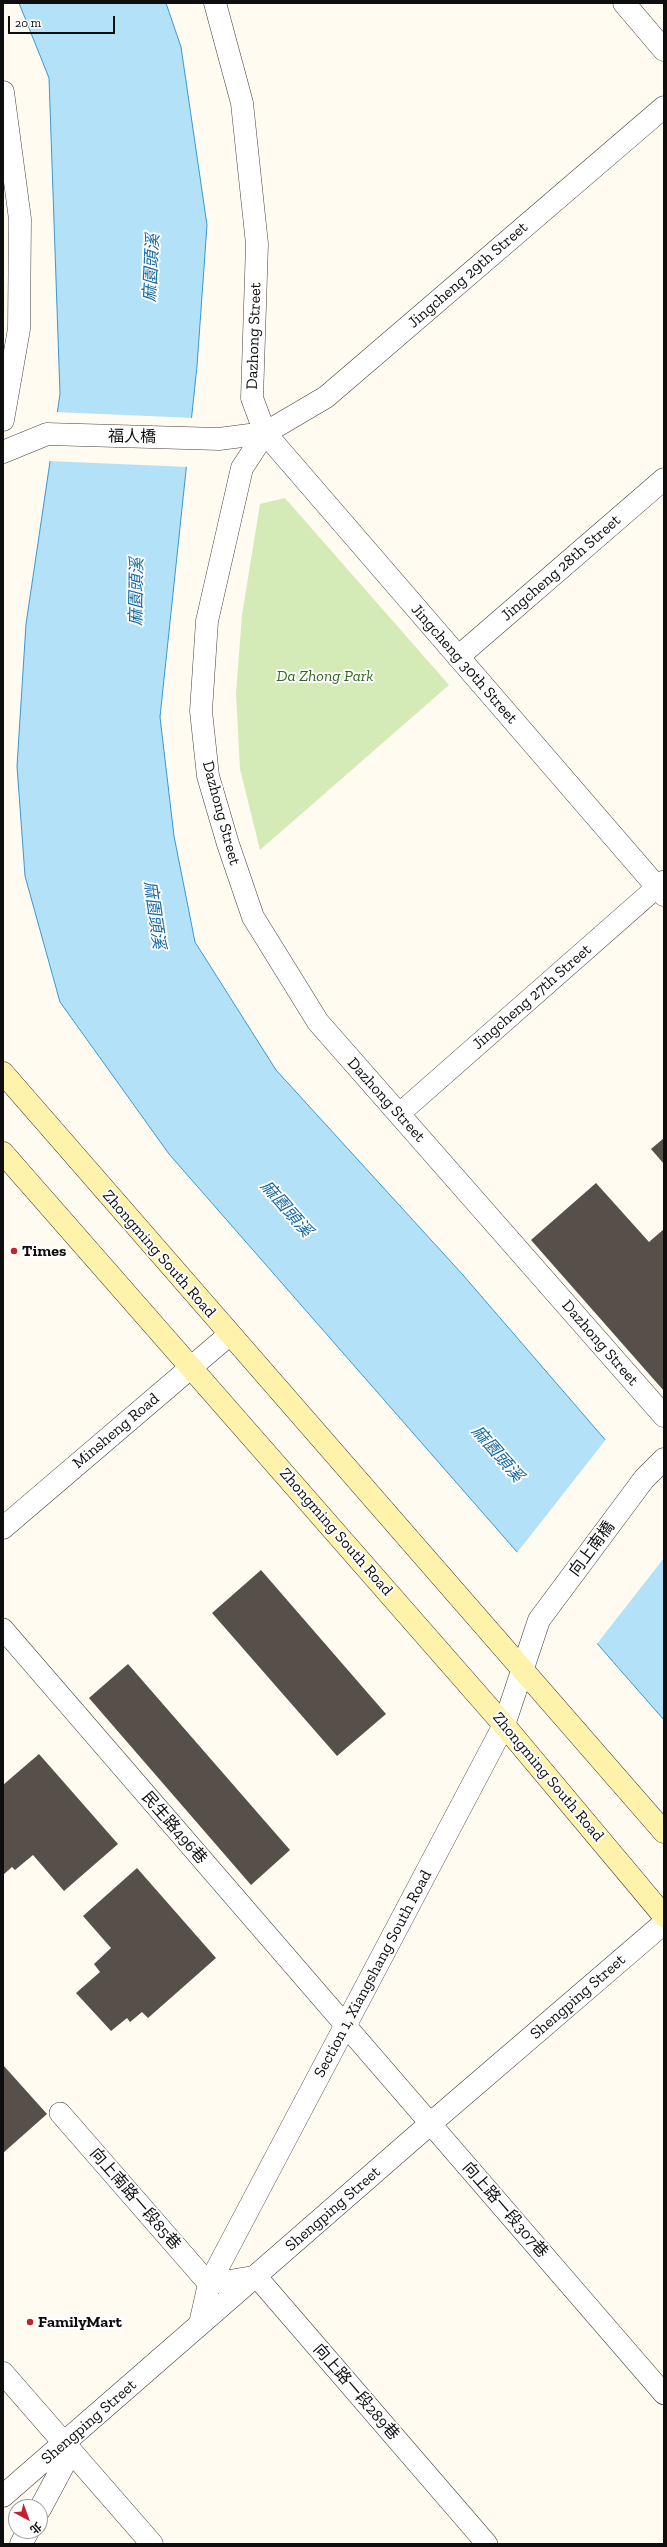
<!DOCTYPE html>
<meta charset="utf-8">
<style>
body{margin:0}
#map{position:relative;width:667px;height:2547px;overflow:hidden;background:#fffbf0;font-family:"Zilla Slab","Noto Sans TC",serif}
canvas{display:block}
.frame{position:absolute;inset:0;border:4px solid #0e0e0e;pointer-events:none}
.north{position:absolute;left:8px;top:2499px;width:40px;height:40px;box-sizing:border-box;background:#fff;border:1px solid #9f9f9f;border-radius:50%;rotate:139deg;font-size:11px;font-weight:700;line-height:16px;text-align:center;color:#0e0e0e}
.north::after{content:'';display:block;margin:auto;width:14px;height:18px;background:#c32230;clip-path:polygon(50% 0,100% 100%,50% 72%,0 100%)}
.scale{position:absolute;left:8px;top:16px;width:107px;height:18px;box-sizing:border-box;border:2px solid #0e0e0e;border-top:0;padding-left:5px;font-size:12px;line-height:14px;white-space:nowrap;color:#0e0e0e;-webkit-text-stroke:3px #fff;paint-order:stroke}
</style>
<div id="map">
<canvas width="667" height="2547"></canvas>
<div class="frame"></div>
<div class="north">北</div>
<div class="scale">20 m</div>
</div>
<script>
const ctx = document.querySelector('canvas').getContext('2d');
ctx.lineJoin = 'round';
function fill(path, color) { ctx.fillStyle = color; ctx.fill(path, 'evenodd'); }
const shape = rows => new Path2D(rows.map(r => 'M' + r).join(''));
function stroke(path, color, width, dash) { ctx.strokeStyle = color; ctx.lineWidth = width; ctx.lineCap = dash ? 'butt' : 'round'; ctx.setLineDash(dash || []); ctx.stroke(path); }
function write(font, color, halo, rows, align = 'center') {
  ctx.font = font + ' "Zilla Slab","Noto Sans TC",serif'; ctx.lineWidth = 4; ctx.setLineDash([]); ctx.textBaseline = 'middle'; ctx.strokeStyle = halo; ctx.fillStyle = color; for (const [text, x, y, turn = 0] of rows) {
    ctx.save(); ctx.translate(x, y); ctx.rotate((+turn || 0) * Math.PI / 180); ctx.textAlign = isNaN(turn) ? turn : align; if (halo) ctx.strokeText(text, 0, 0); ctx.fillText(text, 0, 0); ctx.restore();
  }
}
const green = shape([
 [285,498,449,685,260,850,240,769,236,693,242,615,260,504]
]);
const water = shape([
 [19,3,166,3,181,47,207,225,197,366,160,717,174,836,195,942,276,1070,463,1275,664,1508,664,1720,169,1154,60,1002,25,876,17,766,26,624,60,394,49,78,19,3]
]);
const pier = shape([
 [55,412,194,418,189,467,48,461],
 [607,1438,664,1505,664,1558,596,1645,516,1554]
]);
const building = shape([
 [664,1138,664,1164,651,1149],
 [596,1183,649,1242,664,1229,664,1391,531,1240],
 [261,1570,386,1714,337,1756,212,1613],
 [128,1664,290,1850,251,1885,89,1698],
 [39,1754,118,1844,64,1891,33,1855,15,1870,12,1867,3,1875,3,1785],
 [137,1868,216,1958,148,2018,142,2012,130,2022,127,2018,111,2031,76,1993,100,1972,94,1964,111,1948,83,1916],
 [3,2065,47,2114,3,2153]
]);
const service = shape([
 [399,1114,664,881],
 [3,1629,664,2394],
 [60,2113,209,2284,256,2276,487,2544]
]);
const minor = shape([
 [215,3,242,103,257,244,252,398,265,433,664,895],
 [624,3,664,50],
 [3,92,20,219,19,329,3,420],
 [265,433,242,468,207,621,201,711,208,776,228,844,253,917,318,1022,664,1416],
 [3,452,47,434,219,439,265,433,326,397,664,107],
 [458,657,664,479],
 [3,1528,229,1335],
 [200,2324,209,2284,504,1725,539,1620,644,1479,664,1459],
 [3,2373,152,2544],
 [3,2496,430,2124,664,1923],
 [40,2509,71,2451],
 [21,2544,28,2531]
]);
const secondary = shape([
 [3,1073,664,1832],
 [3,1153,504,1725,664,1916]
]);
const markers = [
 [14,1251,4,"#c32230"],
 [30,2322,4,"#c32230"]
];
const streetNames = [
 ["Jingcheng 29th Street",468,275,-41],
 ["Dazhong Street",254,336,-88],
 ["福人橋",132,437,1],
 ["Jingcheng 28th Street",561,568,-41],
 ["Jingcheng 30th Street",464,664,49],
 ["Dazhong Street",221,813,75],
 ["Jingcheng 27th Street",532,997,-41],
 ["Dazhong Street",386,1100,48],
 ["Zhongming South Road",159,1254,49],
 ["Dazhong Street",600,1343,49],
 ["Minsheng Road",116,1431,-40],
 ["Zhongming South Road",336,1532,49],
 ["向上南橋",592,1549,-53],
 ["Zhongming South Road",548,1777,50],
 ["民生路496巷",174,1828,49],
 ["Section 1, Xiangshang South Road",373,1974,-62],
 ["Shengping Street",578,1997,-41],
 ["向上南路一段85巷",135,2199,49],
 ["Shengping Street",333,2209,-41],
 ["向上路一段307巷",505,2210,49],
 ["向上路一段289巷",356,2392,49],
 ["Shengping Street",89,2422,-41]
];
const parkNames = [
 ["Da Zhong Park",325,676]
];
const poiNames = [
 ["Times",22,1251],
 ["FamilyMart",38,2322]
];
const waterNames = [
 ["麻園頭溪",152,268,-87],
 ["麻園頭溪",137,592,-89],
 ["麻園頭溪",154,915,82],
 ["麻園頭溪",286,1209,49],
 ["麻園頭溪",497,1454,49]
];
fill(green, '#d4ebb8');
fill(water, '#b3e1f8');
stroke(water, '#3899d1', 1);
fill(pier, '#fffbf0');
fill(building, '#574f4a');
stroke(service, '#414141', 22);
stroke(minor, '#414141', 23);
stroke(secondary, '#303030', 23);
stroke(service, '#fff', 21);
stroke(minor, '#fff', 22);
stroke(secondary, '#fff3ab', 22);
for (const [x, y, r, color] of markers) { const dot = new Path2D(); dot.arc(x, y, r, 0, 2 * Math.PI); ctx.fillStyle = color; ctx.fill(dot); stroke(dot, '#fff', 1.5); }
write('16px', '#0e0e0e', '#fff', streetNames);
write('italic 16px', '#2f681c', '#fff', parkNames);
write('bold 16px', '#0e0e0e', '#fff', poiNames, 'left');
write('italic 17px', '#146aa4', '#fff', waterNames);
</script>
